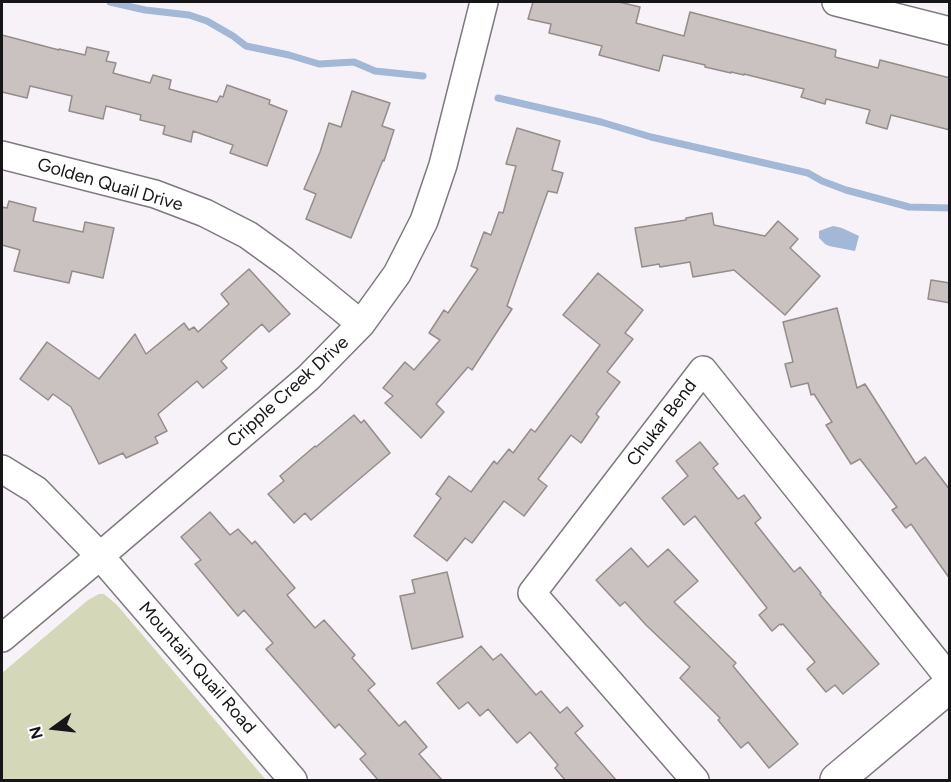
<!DOCTYPE html>
<style>
body{margin:0}
#map{position:relative;width:951px;height:782px;overflow:hidden;background:#f7f2f8;font-family:Figtree,sans-serif}
canvas{display:block}
.frame{position:absolute;inset:0;border:3px solid #161517;pointer-events:none}
.north{position:absolute;left:24px;top:698px;width:60px;height:60px;-webkit-text-stroke:4px #fff;paint-order:stroke;rotate:255deg;font-size:16px;font-weight:700;line-height:24px;text-align:center;color:#161517}
.north::after{content:'';display:block;margin:auto;width:21px;height:27px;background:#161517;clip-path:polygon(50% 0,100% 100%,50% 72%,0 100%)}
</style>
<div id="map">
<canvas width="951" height="782"></canvas>
<div class="frame"></div>
<div class="north">N</div>
</div>
<script>
const ctx = document.querySelector('canvas').getContext('2d');
ctx.lineJoin = 'round';
function fill(path, color) { ctx.fillStyle = color; ctx.fill(path, 'evenodd'); }
const shape = rows => new Path2D(rows.map(r => 'M' + r).join(''));
function stroke(path, color, width, dash) { ctx.strokeStyle = color; ctx.lineWidth = width; ctx.lineCap = dash ? 'butt' : 'round'; ctx.setLineDash(dash || []); ctx.stroke(path); }
function write(font, color, halo, rows, align = 'center') {
  ctx.font = font + ' Figtree,sans-serif'; ctx.lineWidth = 4.5; ctx.setLineDash([]); ctx.textBaseline = 'middle'; ctx.strokeStyle = halo; ctx.fillStyle = color; for (const [text, x, y, turn = 0] of rows) {
    ctx.save(); ctx.translate(x, y); ctx.rotate((+turn || 0) * Math.PI / 180); ctx.textAlign = isNaN(turn) ? turn : align; if (halo) ctx.strokeText(text, 0, 0); ctx.fillText(text, 0, 0); ctx.restore();
  }
}
const green = shape([
 [99,594,104,594,117,605,266,780,2,780,2,673,88,600]
]);
const water = shape([
 [833,226,842,228,859,236,855,251,829,246,825,244,819,238,819,231]
]);
const stream = shape([
 [110,2,145,10,189,15,207,21,233,36,246,46,289,55,319,64,354,62,375,71,423,76],
 [498,98,601,122,651,137,808,173,822,181,846,190,887,201,909,207,950,208]
]);
const building = shape([
 [533,2,619,2,640,7,636,23,684,36,690,12,836,50,835,57,878,68,880,60,950,78,950,130,891,115,887,129,866,123,870,110,826,99,825,104,801,97,804,89,744,74,744,75,731,72,731,73,705,67,705,65,663,55,659,71,599,55,602,46,549,33,551,24,528,19,533,2],
 [2,35,59,50,59,49,85,55,87,47,109,52,106,61,116,63,113,73,150,83,153,75,171,80,169,89,217,102,220,96,223,97,227,85,270,100,269,104,287,111,267,166,230,153,233,145,193,131,191,142,163,134,165,126,140,120,141,115,106,106,103,119,69,111,72,96,30,86,27,98,2,92,2,35],
 [352,91,390,103,382,126,394,130,384,161,383,160,351,238,306,219,316,194,304,189,320,152,329,123,341,127,352,91],
 [517,128,560,141,552,170,563,173,557,193,548,191,507,306,512,309,472,370,468,367,436,404,444,412,421,438,385,403,393,396,383,388,405,362,414,370,440,340,429,333,444,310,448,313,478,269,471,266,484,232,491,235,499,212,503,213,516,166,506,164,517,128],
 [9,201,36,208,33,221,83,232,85,222,114,228,103,278,72,271,69,283,14,271,20,250,2,245,2,207,7,208,9,201],
 [712,213,714,225,765,236,778,221,798,239,790,248,820,276,785,315,734,270,693,277,690,262,660,267,659,264,642,267,635,228,686,220,686,218,712,213],
 [249,269,290,314,269,332,262,324,221,361,227,368,203,388,197,381,158,414,167,431,155,437,158,443,126,458,123,453,99,464,71,407,53,394,48,400,20,379,47,342,99,379,135,334,146,354,184,323,189,330,194,327,198,332,229,304,221,294,249,269],
 [598,273,643,310,625,333,633,339,607,372,620,382,596,414,599,417,581,443,571,435,538,479,547,486,524,516,504,501,472,543,465,538,447,561,414,536,441,498,436,494,449,476,471,492,494,461,497,464,509,449,513,453,531,429,535,432,600,345,563,315,598,273],
 [931,280,950,283,950,303,928,299,931,280],
 [837,308,857,388,865,384,916,464,925,457,950,490,950,579,911,524,906,528,892,510,897,507,860,459,851,464,826,425,832,422,814,394,811,395,808,383,791,387,785,364,793,362,783,322,837,308],
 [354,415,361,423,364,420,390,453,311,520,305,513,294,523,268,494,284,481,280,476,315,446,316,447,354,415],
 [700,442,718,464,713,468,738,499,744,495,761,518,755,523,770,542,794,572,800,567,821,593,820,594,879,664,843,694,835,685,826,692,807,669,815,662,783,624,781,625,780,624,772,631,759,615,767,608,695,516,684,525,662,498,688,476,676,461,700,442],
 [210,512,230,535,238,529,252,544,255,541,295,588,287,595,315,628,324,620,355,655,352,658,375,684,368,690,399,726,405,721,427,747,419,754,442,780,378,780,360,759,366,754,339,724,335,728,266,649,273,643,244,610,238,616,195,564,201,560,181,537,210,512],
 [631,548,648,567,668,549,698,581,674,602,736,663,733,666,798,744,769,768,748,742,741,748,718,720,720,718,680,678,690,667,646,625,625,602,620,606,596,580,631,548],
 [447,572,463,637,412,649,400,596,415,593,412,580,447,572],
 [481,646,493,660,501,654,536,695,541,691,560,713,567,707,583,726,575,733,616,780,565,780,555,768,558,765,530,732,517,743,488,709,480,716,468,702,459,709,437,683,481,646]
]);
const street = shape([
 [836,2,950,31],
 [2,155,155,194,205,213,248,235,284,261,361,324],
 [2,469,36,490,100,556,293,780],
 [2,638,100,556,308,378,361,324,397,274,424,221,443,165,484,2],
 [695,780,532,593,703,370,950,679]
]);
const secondary = shape([
 [837,780,950,685]
]);
const streetNames = [
 ["Golden Quail Drive",110,185,16],
 ["Cripple Creek Drive",288,392,-42],
 ["Chukar Bend",662,423,-53],
 ["Mountain Quail Road",197,668,49]
];
fill(green, '#d4d8b8');
fill(water, '#a3b7d6');
stroke(stream, '#a3b7d6', 7);
fill(building, '#cac2c0');
stroke(building, '#948d8b', 1.5);
stroke(street, '#7d797e', 30);
stroke(secondary, '#7d797e', 36);
stroke(street, '#fff', 27);
stroke(secondary, '#fff', 33);
write('18px', '#161517', '#fff', streetNames);
</script>
